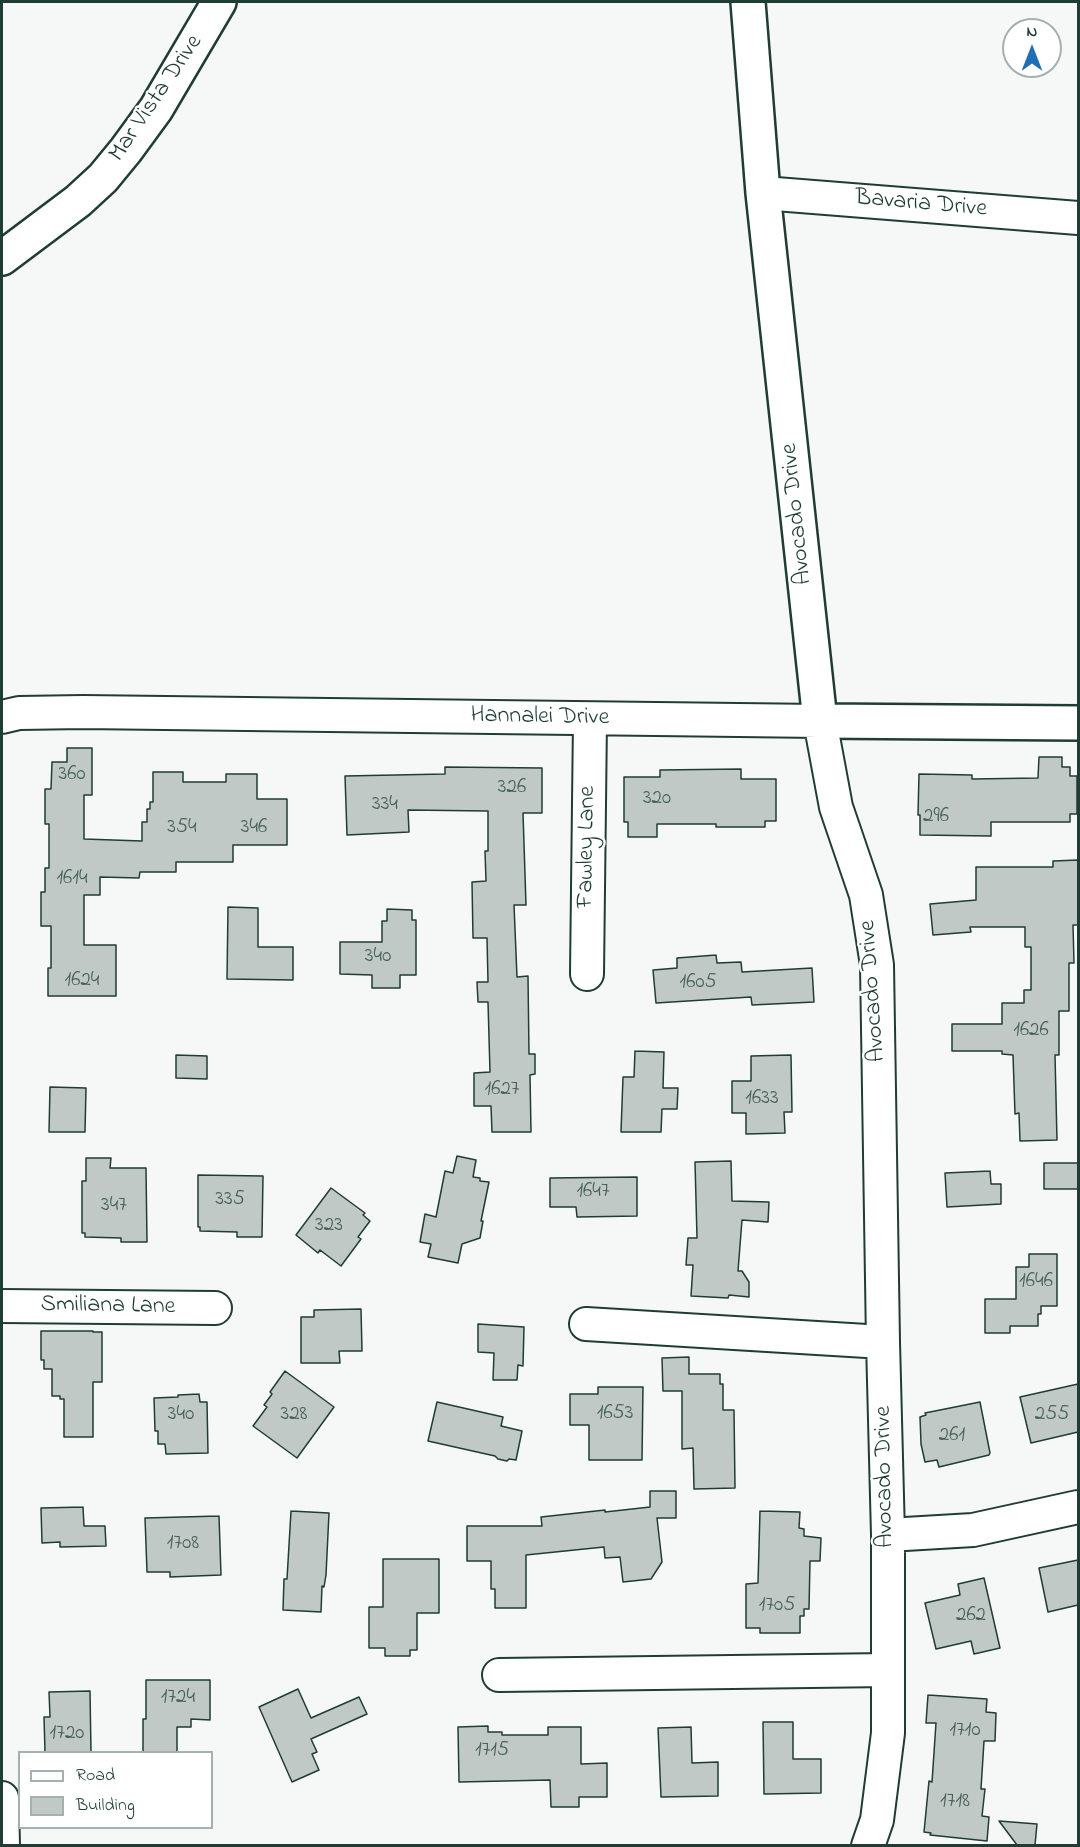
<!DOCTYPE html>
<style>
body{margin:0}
#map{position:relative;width:1080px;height:1847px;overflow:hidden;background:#f6f7f7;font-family:"Indie Flower",sans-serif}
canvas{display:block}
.frame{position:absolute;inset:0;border:3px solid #1f3d34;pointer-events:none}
.legend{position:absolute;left:18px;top:1751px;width:195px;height:78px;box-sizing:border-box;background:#fff;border:2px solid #a5b1ae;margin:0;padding:8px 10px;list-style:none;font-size:18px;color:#1f3d34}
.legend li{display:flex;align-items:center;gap:12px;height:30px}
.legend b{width:30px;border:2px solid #a5b1ae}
.north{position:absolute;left:1002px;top:18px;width:60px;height:60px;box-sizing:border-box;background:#fff;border:2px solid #a5b1ae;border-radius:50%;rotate:0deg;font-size:16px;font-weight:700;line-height:24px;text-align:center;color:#1f3d34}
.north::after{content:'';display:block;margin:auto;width:21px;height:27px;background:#1f6fb2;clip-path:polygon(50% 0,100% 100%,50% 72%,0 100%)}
</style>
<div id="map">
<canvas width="1080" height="1847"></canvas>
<div class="frame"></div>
<ul class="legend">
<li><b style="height:8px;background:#fff"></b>Road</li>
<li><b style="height:16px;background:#c0c9c6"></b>Building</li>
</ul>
<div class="north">N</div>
</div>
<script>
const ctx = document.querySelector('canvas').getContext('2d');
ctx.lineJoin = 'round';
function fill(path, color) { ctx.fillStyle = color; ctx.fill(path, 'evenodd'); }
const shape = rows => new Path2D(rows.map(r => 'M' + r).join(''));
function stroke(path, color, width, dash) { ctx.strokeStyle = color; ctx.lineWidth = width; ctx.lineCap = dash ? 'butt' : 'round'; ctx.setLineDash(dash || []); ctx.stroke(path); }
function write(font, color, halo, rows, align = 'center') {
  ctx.font = font + ' "Indie Flower",sans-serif'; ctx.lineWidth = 4.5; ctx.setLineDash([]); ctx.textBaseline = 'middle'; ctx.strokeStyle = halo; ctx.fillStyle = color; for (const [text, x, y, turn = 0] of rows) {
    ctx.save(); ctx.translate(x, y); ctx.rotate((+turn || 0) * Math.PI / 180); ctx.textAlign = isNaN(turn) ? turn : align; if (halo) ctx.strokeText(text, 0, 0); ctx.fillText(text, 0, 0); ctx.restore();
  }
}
const building = shape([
 [67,748,92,748,92,795,84,795,84,839,142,841,142,822,147,822,147,809,150,809,150,802,153,802,153,772,183,772,183,782,226,782,226,774,257,774,257,799,287,799,287,845,233,845,233,862,176,862,176,872,140,872,139,878,100,877,100,895,84,895,84,945,116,945,116,996,48,996,48,968,51,968,51,926,41,926,41,892,45,892,45,868,49,868,49,824,45,824,45,789,51,789,52,762,67,762,67,748],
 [1039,757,1062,757,1062,767,1070,767,1070,776,1077,776,1077,814,1070,814,1070,822,991,822,991,836,920,835,920,815,918,815,919,774,972,775,972,779,1038,778,1039,757],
 [445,767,542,768,542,813,523,813,526,905,514,905,517,977,528,976,529,1054,535,1054,535,1074,530,1075,531,1132,492,1132,491,1106,474,1106,474,1073,490,1072,488,1002,478,1002,477,982,488,982,487,938,473,938,472,882,486,881,485,851,488,851,488,811,408,810,409,832,347,835,345,776,445,774,445,767],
 [741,769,741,779,776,779,776,821,765,821,765,827,716,827,716,824,657,824,657,837,628,837,628,822,624,822,624,777,660,777,660,770,741,769],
 [1078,860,1078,925,1073,925,1074,963,1069,963,1069,1011,1059,1011,1059,1055,1055,1055,1057,1140,1020,1141,1019,1113,1015,1114,1013,1055,1002,1054,1002,1051,952,1051,952,1024,1002,1024,1002,1003,1024,1003,1024,990,1031,990,1031,947,1025,947,1025,927,970,927,971,932,933,935,930,904,976,900,976,867,1053,867,1053,861,1078,860],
 [228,907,258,908,258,947,293,947,293,980,227,979,228,907],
 [387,909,412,910,412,920,416,920,416,975,400,975,400,988,372,988,372,975,340,974,340,942,382,942,382,921,387,921,387,909],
 [716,955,717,963,741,962,742,972,812,968,814,1002,752,1005,751,997,656,1003,653,970,677,968,677,958,716,955],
 [635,1051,664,1052,663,1088,678,1088,677,1109,662,1109,661,1132,621,1132,623,1077,634,1077,635,1051],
 [176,1055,207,1056,207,1079,176,1078,176,1055],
 [791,1055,792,1112,784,1112,785,1133,746,1134,746,1113,732,1113,732,1081,751,1081,751,1056,791,1055],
 [50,1087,86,1088,85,1132,49,1132,50,1087],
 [457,1156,476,1160,473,1177,480,1178,480,1181,489,1182,481,1221,483,1221,480,1238,462,1244,458,1263,428,1257,431,1244,420,1242,425,1214,436,1217,445,1171,453,1173,457,1156],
 [86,1158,111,1158,110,1168,146,1168,147,1242,121,1242,121,1238,85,1237,85,1233,82,1233,82,1181,86,1181,86,1158],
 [731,1161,732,1201,769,1202,768,1222,742,1220,738,1271,742,1271,749,1282,749,1297,729,1295,728,1298,691,1296,693,1265,686,1265,688,1238,697,1238,695,1162,731,1161],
 [1044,1163,1078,1163,1078,1189,1044,1189,1044,1163],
 [990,1171,991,1184,1001,1184,1001,1204,947,1207,945,1173,990,1171],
 [198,1175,263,1176,262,1237,237,1237,237,1232,200,1231,200,1227,198,1227,198,1175],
 [637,1177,637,1216,577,1217,576,1207,550,1207,550,1178,637,1177],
 [331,1188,365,1213,363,1215,370,1221,358,1237,361,1239,341,1266,320,1250,318,1253,296,1235,331,1188],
 [1029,1254,1057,1254,1057,1306,1041,1306,1041,1314,1038,1314,1038,1326,1010,1326,1010,1333,985,1333,985,1299,1016,1299,1016,1267,1029,1267,1029,1254],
 [361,1309,362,1351,339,1351,340,1363,301,1363,301,1317,314,1317,314,1310,361,1309],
 [478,1324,524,1327,523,1366,518,1365,517,1380,493,1380,494,1353,478,1352,478,1324],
 [41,1331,93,1331,93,1332,102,1332,102,1382,93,1382,93,1437,64,1437,64,1399,60,1399,60,1396,52,1396,52,1369,44,1369,44,1360,41,1360,41,1331],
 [689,1357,689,1374,720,1374,720,1384,723,1384,723,1410,734,1410,735,1488,694,1489,693,1448,682,1449,682,1391,663,1391,662,1358,689,1357],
 [285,1371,334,1407,297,1458,253,1426,267,1407,264,1405,272,1394,270,1392,285,1371],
 [1078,1384,1078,1432,1031,1443,1020,1397,1078,1384],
 [598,1387,643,1387,642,1460,589,1460,589,1425,570,1425,570,1394,598,1394,598,1387],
 [199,1394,200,1402,207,1402,208,1453,166,1454,165,1444,158,1444,158,1431,155,1431,154,1398,178,1397,178,1395,199,1394],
 [437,1402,503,1417,501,1426,522,1431,516,1460,509,1459,507,1461,498,1459,495,1456,428,1441,437,1402],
 [980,1402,990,1453,989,1455,939,1467,937,1460,925,1462,921,1444,920,1417,926,1415,925,1413,980,1402],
 [650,1491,676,1491,676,1518,657,1518,662,1562,651,1579,623,1582,620,1557,605,1558,604,1547,526,1555,526,1608,495,1608,495,1589,491,1589,491,1561,467,1561,467,1526,542,1526,541,1517,605,1510,605,1512,650,1507,650,1491],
 [83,1507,84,1526,105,1526,106,1546,60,1547,60,1542,42,1543,41,1508,83,1507],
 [291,1511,329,1513,326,1575,324,1587,322,1586,321,1612,283,1610,284,1579,287,1579,291,1511],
 [760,1511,800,1512,799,1528,804,1529,804,1536,821,1538,820,1561,810,1561,809,1609,804,1609,804,1616,800,1616,800,1633,760,1633,760,1628,746,1628,746,1584,758,1583,760,1511],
 [219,1516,221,1575,170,1577,170,1572,147,1572,145,1518,219,1516],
 [383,1559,439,1559,439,1613,417,1613,417,1650,410,1650,410,1656,385,1656,385,1648,369,1648,369,1607,383,1607,383,1559],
 [1078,1560,1078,1605,1048,1612,1039,1568,1078,1560],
 [984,1578,1000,1648,974,1654,971,1641,936,1649,925,1603,960,1595,958,1584,984,1578],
 [146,1680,210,1680,210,1720,191,1719,191,1727,177,1727,177,1752,143,1752,143,1719,146,1719,146,1680],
 [298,1689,311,1718,359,1697,367,1714,311,1739,317,1752,312,1754,319,1770,292,1782,259,1707,298,1689],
 [90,1691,91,1752,45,1752,44,1717,50,1717,49,1692,90,1691],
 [928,1695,987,1699,986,1712,996,1713,995,1741,984,1741,981,1789,985,1789,982,1816,989,1817,987,1841,930,1835,931,1833,924,1832,929,1781,932,1782,936,1723,926,1723,928,1695],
 [763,1722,793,1722,793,1759,821,1759,821,1793,764,1794,763,1722],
 [488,1726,488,1732,502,1732,502,1735,548,1735,548,1727,581,1727,581,1764,607,1763,607,1797,579,1797,579,1807,551,1807,550,1780,459,1782,458,1727,488,1726],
 [691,1727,692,1763,718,1762,718,1796,661,1797,658,1728,691,1727],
 [999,1821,1037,1824,1035,1845,1017,1845,999,1821]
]);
const minor = shape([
 [763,193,1078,218],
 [2,717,19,713,83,712,820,721,836,807,866,895,877,965,883,1342,888,1535,888,1733,877,1820,868,1846],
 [587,974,590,719],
 [2,1306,215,1308],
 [586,1324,883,1342],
 [888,1535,973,1530,1078,1507],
 [499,1675,888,1670],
 [2,1798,3,1846]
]);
const tertiary = shape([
 [748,2,763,193,820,721,1078,723]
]);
const secondary = shape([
 [2,258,78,201,103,178,126,150,156,109,219,2]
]);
const numberNames = [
 ["360",72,776],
 ["326",512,789],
 ["320",657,800],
 ["334",385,806],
 ["296",936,818],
 ["354",182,829],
 ["346",254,829],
 ["1614",72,880],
 ["340",378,958],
 ["1624",82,982],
 ["1605",698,984],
 ["1626",1031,1032],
 ["1627",502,1091],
 ["1633",762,1100],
 ["1647",593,1193],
 ["335",230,1201],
 ["347",114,1207],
 ["323",329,1227],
 ["1646",1036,1283],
 ["1653",615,1415],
 ["340",181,1416],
 ["328",294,1416],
 ["255",1052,1416],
 ["261",952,1437],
 ["1708",183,1545],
 ["1705",777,1607],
 ["262",971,1617],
 ["1724",178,1699],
 ["1710",965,1732],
 ["1720",67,1735],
 ["1715",492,1752],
 ["1718",955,1803]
];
const streetNames = [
 ["Mar Vista Drive",157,99,-56],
 ["Bavaria Drive",921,205,5],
 ["Avocado Drive",798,514,-96],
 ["Hannalei Drive",540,718,1],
 ["Fawley Lane",588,847,-89],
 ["Avocado Drive",874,991,-94],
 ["Smiliana Lane",108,1307,1],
 ["Avocado Drive",886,1477,-91]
];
fill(building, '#c0c9c6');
stroke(building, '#1f3d34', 1.5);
stroke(minor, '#1f3d34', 36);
stroke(tertiary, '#1f3d34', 38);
stroke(secondary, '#1f3d34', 38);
stroke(minor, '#fff', 32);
stroke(tertiary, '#fff', 33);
stroke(secondary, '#fff', 33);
write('21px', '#476058', null, numberNames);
write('24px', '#1f3d34', '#fff', streetNames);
</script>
